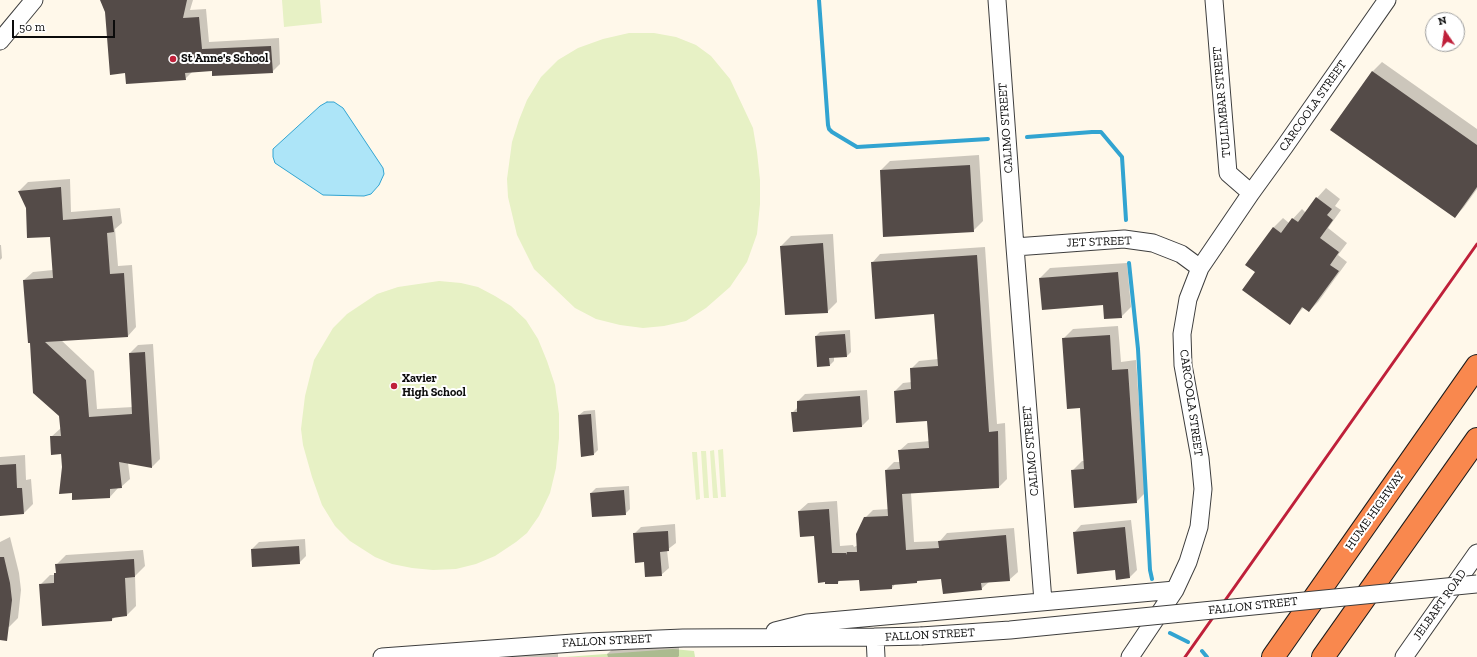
<!DOCTYPE html>
<style>
body{margin:0}
#map{position:relative;width:1477px;height:657px;overflow:hidden;background:#fff8ea;font-family:"Zilla Slab",serif}
canvas{display:block}
.north{position:absolute;left:1425px;top:12px;width:40px;height:40px;box-sizing:border-box;background:#fff;border:1px solid #9d9d9d;border-radius:50%;rotate:347deg;font-size:11px;font-weight:700;line-height:16px;text-align:center;color:#0b0b0b}
.north::after{content:'';display:block;margin:auto;width:14px;height:18px;background:#bf203a;clip-path:polygon(50% 0,100% 100%,50% 72%,0 100%)}
.scale{position:absolute;left:12px;top:20px;width:103px;height:18px;box-sizing:border-box;border:2px solid #0b0b0b;border-top:0;padding-left:5px;font-size:12px;line-height:14px;white-space:nowrap;color:#0b0b0b;-webkit-text-stroke:3px #fff;paint-order:stroke}
</style>
<div id="map">
<canvas width="1477" height="657"></canvas>
<div class="north">N</div>
<div class="scale">50 m</div>
</div>
<script>
const ctx = document.querySelector('canvas').getContext('2d');
ctx.lineJoin = 'round';
function fill(path, color) { ctx.fillStyle = color; ctx.fill(path, 'evenodd'); }
const shape = rows => new Path2D(rows.map(r => 'M' + r).join(''));
function stroke(path, color, width, dash) { ctx.strokeStyle = color; ctx.lineWidth = width; ctx.lineCap = dash ? 'butt' : 'round'; ctx.setLineDash(dash || []); ctx.stroke(path); }
function write(font, color, halo, rows, align = 'center') {
  ctx.font = font + ' "Zilla Slab",serif'; ctx.lineWidth = 4; ctx.setLineDash([]); ctx.textBaseline = 'middle'; ctx.strokeStyle = halo; ctx.fillStyle = color; for (const [text, x, y, turn = 0] of rows) {
    ctx.save(); ctx.translate(x, y); ctx.rotate((+turn || 0) * Math.PI / 180); ctx.textAlign = isNaN(turn) ? turn : align; if (halo) ctx.strokeText(text, 0, 0); ctx.fillText(text, 0, 0); ctx.restore();
  }
}
const green = shape([
 [673,649,694,651,695,657,565,657]
]);
const pitch = shape([
 [282,0,320,0,322,23,284,27],
 [629,33,654,33,676,37,696,45,711,56,730,79,753,128,757,152,760,180,760,204,757,234,747,262,730,287,706,308,686,321,664,326,643,328,620,325,596,319,575,308,534,269,517,235,508,197,507,179,512,142,519,120,527,100,541,77,558,60,578,48,603,39],
 [439,281,461,283,478,287,495,296,511,306,526,320,538,339,547,361,555,385,559,414,559,438,556,468,550,493,539,516,527,533,516,542,495,556,476,564,456,569,433,570,412,568,392,564,375,557,350,541,335,526,322,505,312,477,303,445,301,429,305,396,314,360,333,328,347,314,377,294,398,287],
 [723,449,726,497,721,497,718,450],
 [714,450,718,498,713,498,710,451],
 [701,451,706,451,709,498,704,498],
 [692,452,697,452,700,499,696,500]
]);
const water = shape([
 [327,102,334,102,343,108,383,168,384,174,379,185,371,194,364,196,323,195,275,163,273,157,273,149,320,106,327,102]
]);
const shadow = shape([
 [101,0,193,0,190,10,206,9,209,42,279,38,280,64,272,72,213,70,192,72,185,79,126,72],
 [1382,62,1477,129,1477,189,1464,207,1455,217,1331,129,1373,71],
 [979,155,983,221,973,231,881,170,890,161],
 [70,179,71,212,120,208,122,223,115,229,118,266,132,265,136,327,128,336,61,340,94,371,97,409,133,407,130,353,138,345,153,344,160,459,152,467,128,463,130,479,121,487,118,488,110,497,73,492,63,467,62,453,51,437,61,428,60,415,31,342,24,280,33,272,53,270,51,236,27,208,19,191,28,182],
 [1326,188,1340,199,1335,206,1341,210,1328,228,1347,243,1338,255,1347,262,1318,302,1309,311,1304,307,1289,323,1257,271,1247,264,1274,227,1283,218,1289,223,1302,209,1306,213,1317,198],
 [833,234,837,302,827,312,781,246,791,236],
 [0,245,1,245,2,258,0,260],
 [985,247,997,424,1005,423,1007,479,999,487,911,493,914,542,940,541,947,533,1014,528,1018,572,1009,580,989,582,981,589,942,578,919,579,917,582,896,583,892,588,860,579,840,580,838,583,815,535,799,511,808,503,837,501,840,546,853,545,854,547,858,545,865,518,873,510,889,509,886,470,894,462,900,462,899,451,908,443,930,441,928,420,895,391,903,383,912,382,911,369,919,361,938,359,935,313,872,263,880,254],
 [1127,263,1131,307,1121,317,1104,304,1040,278,1050,268],
 [1118,326,1121,362,1136,360,1145,493,1136,502,1073,470,1082,461,1084,461,1080,406,1064,338,1073,329],
 [850,330,851,352,847,356,834,357,834,361,830,365,816,336,820,332],
 [867,390,869,419,862,426,794,431,792,413,798,407,798,401,805,394],
 [595,410,598,450,594,454,579,415,584,411],
 [25,455,26,480,31,479,33,504,24,513,0,515,0,457],
 [629,486,630,509,625,514,591,493,596,488],
 [1131,520,1137,570,1130,577,1116,569,1074,533,1081,525],
 [675,524,676,543,667,550,669,568,661,575,645,561,634,534,641,527],
 [10,537,19,573,21,590,18,618,9,627,0,625,0,542],
 [305,539,306,556,299,563,252,549,259,542],
 [143,550,145,566,135,576,136,606,127,615,116,616,112,620,43,625,40,585,50,575,55,575,57,571,56,565,66,555],
 [679,644,679,656,678,657,608,657,607,654,614,648],
 [558,650,558,657,512,657,516,653]
]);
const stream = shape([
 [819,0,828,125,829,129,832,132,857,147,988,139],
 [1027,137,1092,132,1101,132,1122,157,1126,220],
 [1129,263,1138,349,1150,570,1152,579],
 [1170,633,1188,642],
 [1202,651,1207,657]
]);
const building = shape([
 [100,0,187,0,183,18,199,17,202,49,271,46,273,73,212,76,212,71,185,73,186,80,126,84,125,73,110,75,105,12],
 [1372,71,1477,145,1477,187,1455,218,1330,130],
 [970,165,974,232,883,237,880,170],
 [61,187,63,220,112,216,114,232,107,233,110,274,124,273,128,337,45,342,86,380,89,417,132,414,129,353,145,352,152,468,119,462,122,488,110,489,110,498,72,500,72,493,59,494,62,467,61,454,51,455,50,436,61,436,59,416,33,393,30,343,28,343,23,280,53,278,50,237,27,238,26,208,18,191],
 [1316,197,1332,209,1327,215,1333,220,1320,238,1339,252,1330,265,1339,271,1309,312,1302,307,1290,325,1242,290,1255,272,1245,265,1273,227,1281,233,1292,218,1298,222],
 [823,243,828,313,785,315,780,246],
 [977,255,989,432,998,431,999,488,902,494,906,550,939,548,938,541,1006,535,1010,581,981,583,982,590,943,594,941,579,917,581,917,583,892,585,892,589,860,591,859,580,838,581,838,584,825,584,825,582,818,583,814,536,800,537,798,511,829,509,832,553,846,553,846,555,847,552,857,552,856,534,864,517,888,516,885,470,900,469,898,450,929,448,927,421,896,423,894,391,911,389,910,368,938,366,934,314,875,319,871,262],
 [1118,272,1122,318,1104,319,1103,305,1042,310,1039,278],
 [845,334,847,357,829,358,830,366,817,367,815,336],
 [1110,335,1112,370,1128,369,1137,503,1074,508,1071,470,1084,469,1080,408,1067,409,1062,338],
 [860,396,862,427,793,432,791,412,797,412,797,401],
 [591,414,594,455,581,457,578,415],
 [16,464,17,488,22,488,24,514,0,516,0,465],
 [624,490,626,515,592,517,590,493],
 [1125,527,1130,578,1116,580,1115,570,1077,574,1073,532],
 [668,531,669,551,660,552,662,576,645,577,644,562,635,563,633,533],
 [299,546,300,564,252,567,251,549],
 [0,557,4,557,10,583,12,600,7,641,0,640],
 [134,559,135,577,125,578,127,616,112,618,112,621,42,626,39,584,54,583,54,573,56,573,55,564]
]);
const minor = shape([
 [997,0,1015,247,1043,601],
 [1214,0,1228,173,1251,193],
 [0,41,34,0],
 [1015,247,1124,239,1153,243,1181,254,1200,268],
 [775,631,807,623,1175,590],
 [875,637,876,657],
 [382,657,587,642,683,638,875,637,921,636],
 [1130,657,1175,590,1188,562,1199,527,1203,489,1200,458,1183,365,1182,334,1188,299,1200,268,1251,193,1285,146,1387,0],
 [1404,657,1477,553]
]);
const highway = shape([
 [1273,657,1477,366],
 [1323,657,1477,439]
]);
const rail = shape([
 [1185,657,1477,244]
]);
const minorBridge = shape([
 [921,636,1010,630,1477,584]
]);
const markers = [
 [173,59,4,"#bf203a"],
 [394,386,4,"#bf203a"]
];
const poiNames = [
 ["St Anne's School",181,59],
 ["Xavier",402,379],
 ["High School",402,393]
];
const streetNames = [
 ["TULLIMBAR STREET",1222,102,-95],
 ["CARCOOLA STREET",1313,106,-55],
 ["CALIMO STREET",1006,128,-94],
 ["JET STREET",1099,242,-2],
 ["CARCOOLA STREET",1191,403,82],
 ["CALIMO STREET",1031,451,-95],
 ["HUME HIGHWAY",1375,511,-55],
 ["JELBART ROAD",1440,605,-55],
 ["FALLON STREET",1253,606,-6],
 ["FALLON STREET",930,635,-3],
 ["FALLON STREET",607,641,-3]
];
fill(green, '#d6eab3');
fill(pitch, '#e7f1c5');
fill(water, '#ade5f8');
stroke(water, '#32a4d1', 1);
fill(shadow, '#0003');
stroke(stream, '#32a4d1', 4);
fill(building, '#544b48');
stroke(minor, '#3e3e3e', 19);
stroke(highway, '#1c1c1c', 24);
stroke(minor, '#fff', 17);
stroke(highway, '#f9884e', 22);
stroke(rail, '#bf203a', 3);
stroke(minorBridge, '#3e3e3e', 19, []);
stroke(minorBridge, '#fff', 17);
for (const [x, y, r, color] of markers) { const dot = new Path2D(); dot.arc(x, y, r, 0, 2 * Math.PI); ctx.fillStyle = color; ctx.fill(dot); stroke(dot, '#fff', 1.5); }
write('bold 12px', '#0b0b0b', '#fff', poiNames, 'left');
write('12px', '#0b0b0b', '#fff', streetNames);
</script>
